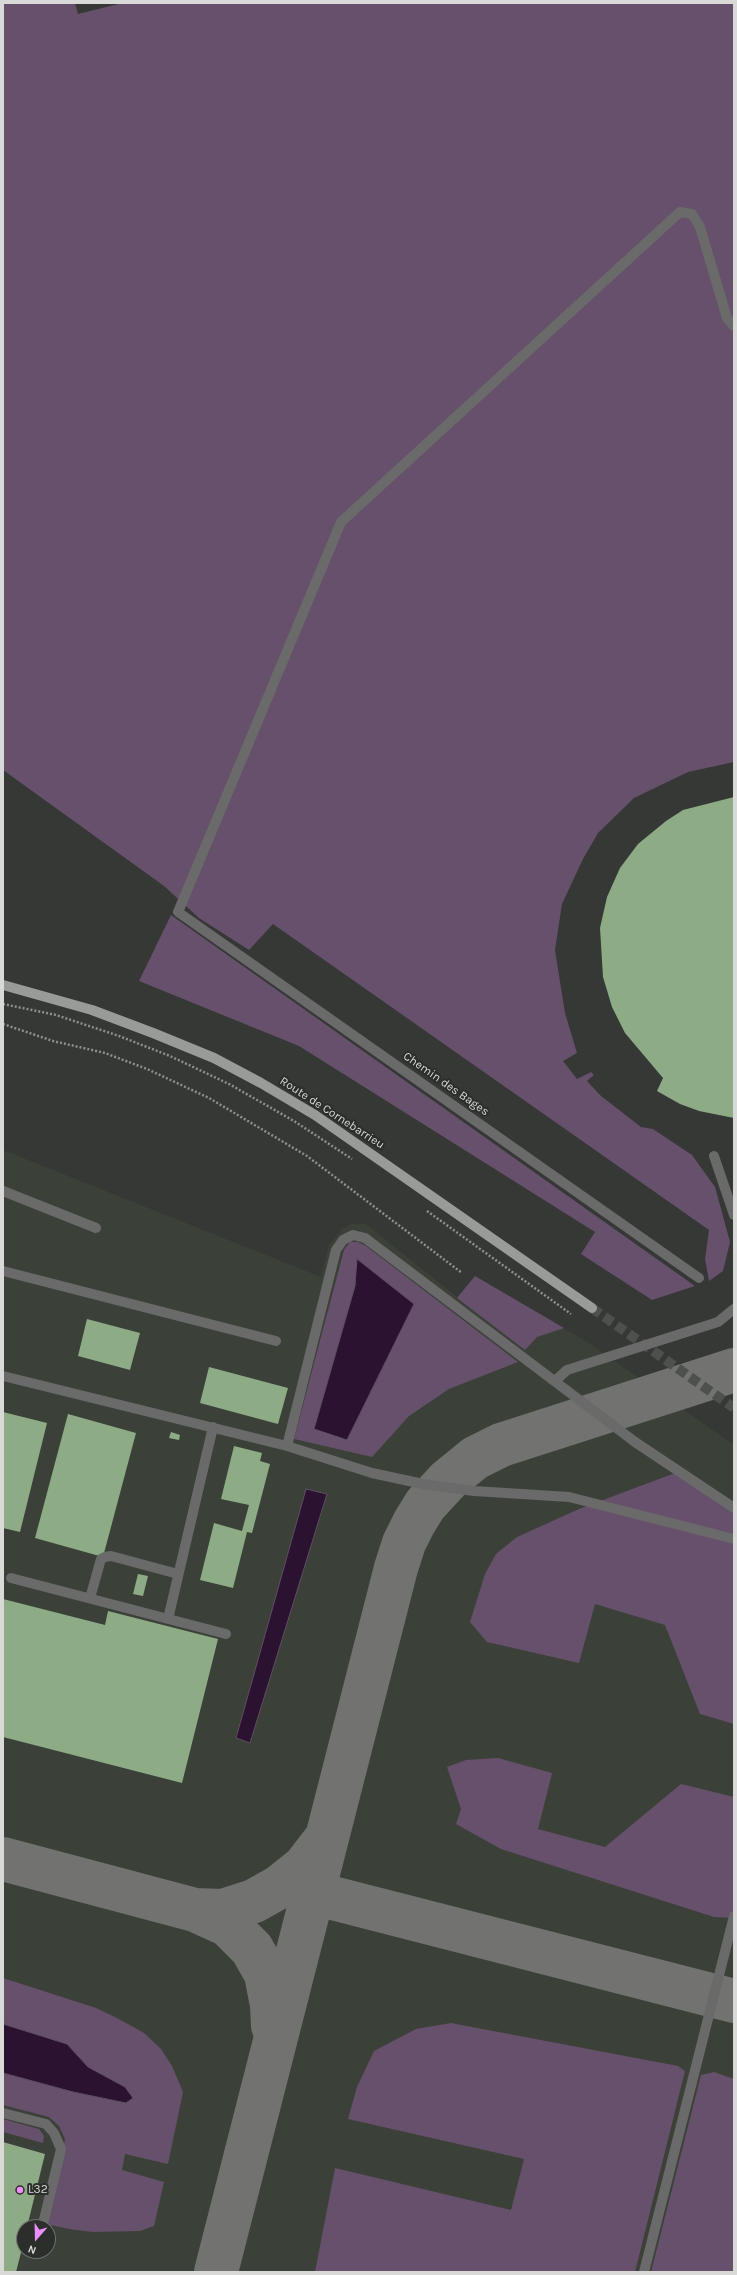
<!DOCTYPE html>
<style>
body{margin:0}
#map{position:relative;width:737px;height:2275px;overflow:hidden;background:#363835;font-family:Karla,sans-serif}
canvas{display:block}
.frame{position:absolute;inset:0;border:4px solid #d9dad8;pointer-events:none}
.north{position:absolute;left:16px;top:2219px;width:40px;height:40px;box-sizing:border-box;background:#2c2e2b;border:1px solid #717370;border-radius:50%;rotate:200deg;font-size:11px;font-weight:700;line-height:16px;text-align:center;color:#d9dad8}
.north::after{content:'';display:block;margin:auto;width:14px;height:18px;background:#ea8dfd;clip-path:polygon(50% 0,100% 100%,50% 72%,0 100%)}
</style>
<div id="map">
<canvas width="737" height="2275"></canvas>
<div class="frame"></div>
<div class="north">N</div>
</div>
<script>
const ctx = document.querySelector('canvas').getContext('2d');
ctx.lineJoin = 'round';
function fill(path, color) { ctx.fillStyle = color; ctx.fill(path, 'evenodd'); }
const shape = rows => new Path2D(rows.map(r => 'M' + r).join(''));
function stroke(path, color, width, dash) { ctx.strokeStyle = color; ctx.lineWidth = width; ctx.lineCap = dash ? 'butt' : 'round'; ctx.setLineDash(dash || []); ctx.stroke(path); }
function write(font, color, halo, rows, align = 'center') {
  ctx.font = font + ' Karla,sans-serif'; ctx.lineWidth = 4; ctx.setLineDash([]); ctx.textBaseline = 'middle'; ctx.strokeStyle = halo; ctx.fillStyle = color; for (const [text, x, y, turn = 0] of rows) {
    ctx.save(); ctx.translate(x, y); ctx.rotate((+turn || 0) * Math.PI / 180); ctx.textAlign = isNaN(turn) ? turn : align; if (halo) ctx.strokeText(text, 0, 0); ctx.fillText(text, 0, 0); ctx.restore();
  }
}
const built = shape([
 [3,1150,321,1277,329,1245,343,1228,352,1224,366,1224,457,1297,475,1276,589,1343,734,1445,734,2272,3,2272],
 [24,2227,48,2227,48,2251,24,2251]
]);
const green = shape([
 [3,3,75,3,78,14,122,3,734,3,734,762,688,772,634,798,598,833,583,859,562,904,555,950,565,1013,577,1053,563,1061,577,1079,591,1072,594,1075,587,1081,601,1096,641,1127,653,1129,692,1155,715,1187,730,1242,723,1271,709,1281,705,1259,709,1230,273,924,249,950,199,918,164,886,3,770],
 [171,915,695,1286,652,1300,581,1254,595,1232,299,1046,139,981],
 [350,1242,358,1242,366,1246,518,1362,449,1389,409,1416,372,1457,294,1439,344,1250],
 [357,1259,414,1304,346,1439,355,1286],
 [475,1276,564,1328,537,1337,525,1350,457,1298],
 [675,1473,734,1514,734,1724,700,1714,665,1625,595,1604,579,1663,487,1642,470,1622,485,1574,496,1554,517,1537,579,1509],
 [498,1758,552,1773,538,1829,605,1847,681,1784,734,1797,734,1918,714,1917,501,1849,456,1824,461,1809,447,1767,466,1760],
 [3,1978,96,2008,117,2018,144,2033,161,2049,172,2066,183,2092,168,2164,125,2154,122,2170,164,2182,154,2226,140,2231,93,2232,69,2229,46,2224,65,2139,59,2126,49,2117,3,2105,3,2073,73,2092,126,2103,132,2098,125,2087,88,2067,67,2044,3,2024],
 [451,2023,678,2066,685,2071,635,2272,315,2272,335,2168,511,2210,524,2159,348,2119,357,2087,374,2051,416,2029],
 [714,2072,734,2079,734,2272,651,2272,701,2075],
 [3,2119,39,2129,44,2136,43,2143,3,2132]
]);
const water = shape([
 [357,1259,414,1304,347,1440,314,1429,355,1286,357,1259],
 [306,1489,327,1494,250,1743,236,1738,306,1489],
 [3,2024,67,2044,88,2067,125,2087,133,2098,126,2103,73,2092,3,2073,3,2024]
]);
const taxiway = shape([
 [3,1859,195,1910,228,1925,252,1949,266,1974,272,2005,273,2026],
 [313,1893,734,2001],
 [195,1910,223,1911,254,1901,279,1887,305,1866,325,1840],
 [216,2272,396,1568,404,1543,414,1523,425,1505,448,1480,475,1458,501,1445,734,1370]
]);
const building = shape([
 [734,797,734,1118,699,1111,680,1104,657,1091,663,1078,625,1033,612,1007,603,977,600,928,607,897,620,868,638,844,666,821,683,810],
 [87,1319,140,1333,130,1370,78,1356],
 [209,1367,288,1388,278,1424,200,1403],
 [3,1412,47,1423,20,1532,3,1528],
 [68,1414,136,1433,103,1557,35,1538],
 [171,1432,180,1435,179,1440,169,1438],
 [234,1446,262,1453,260,1461,270,1464,252,1533,247,1532,233,1588,200,1580,214,1523,242,1531,249,1505,221,1499],
 [138,1574,148,1576,143,1596,133,1594],
 [3,1599,105,1625,108,1611,218,1639,182,1783,3,1737],
 [3,2142,45,2154,27,2227,24,2227,24,2241,16,2272,3,2272]
]);
const majorTunnel = shape([
 [592,1308,734,1408]
]);
const path = shape([
 [3,1004,56,1015,119,1036,170,1056,229,1084,294,1121,352,1159],
 [3,1024,53,1041,105,1053,147,1069,209,1098,307,1156,462,1273],
 [427,1211,571,1314]
]);
const minor = shape([
 [714,1156,734,1215],
 [3,1191,96,1228],
 [3,1271,276,1341],
 [699,1278,178,912,341,522,680,212,692,214,700,227,727,318,734,326],
 [3,1376,287,1446,372,1473,423,1484,474,1491,569,1497,734,1539],
 [555,1381,567,1370,718,1322,734,1309],
 [287,1446,336,1250,343,1240,353,1235,365,1238,635,1442,734,1508],
 [11,1578,226,1634],
 [90,1598,101,1559,105,1557,111,1556,178,1574],
 [168,1619,213,1427],
 [3,2113,46,2124,54,2133,61,2149,43,2224],
 [644,2272,734,1916]
]);
const major = shape([
 [3,985,92,1010,153,1033,214,1058,261,1083,315,1115,592,1308]
]);
const markers = [
 [20,2190,4,"#ea8dfd"]
];
const streetNames = [
 ["Chemin des Bages",446,1084,35],
 ["Route de Cornebarrieu",332,1113,33]
];
const poiNames = [
 ["L32",28,2190]
];
fill(built, '#3b4139');
fill(green, '#66506b');
fill(water, '#2b1230');
stroke(water, '#5f4e62', 1);
stroke(taxiway, '#727370', 44);
fill(building, '#8dac86');
stroke(majorTunnel, '#4e504d', 10, [10, 5]);
stroke(path, '#8f908e', 2.5, [2, 2]);
stroke(minor, '#696a69', 10);
stroke(major, '#999b99', 10);
for (const [x, y, r, color] of markers) { const dot = new Path2D(); dot.arc(x, y, r, 0, 2 * Math.PI); ctx.fillStyle = color; ctx.fill(dot); stroke(dot, '#2c2e2b', 1.5); }
write('12px', '#d9dad8', '#2c2e2b', streetNames);
write('12px', '#d9dad8', '#2c2e2b', poiNames, 'left');
</script>
